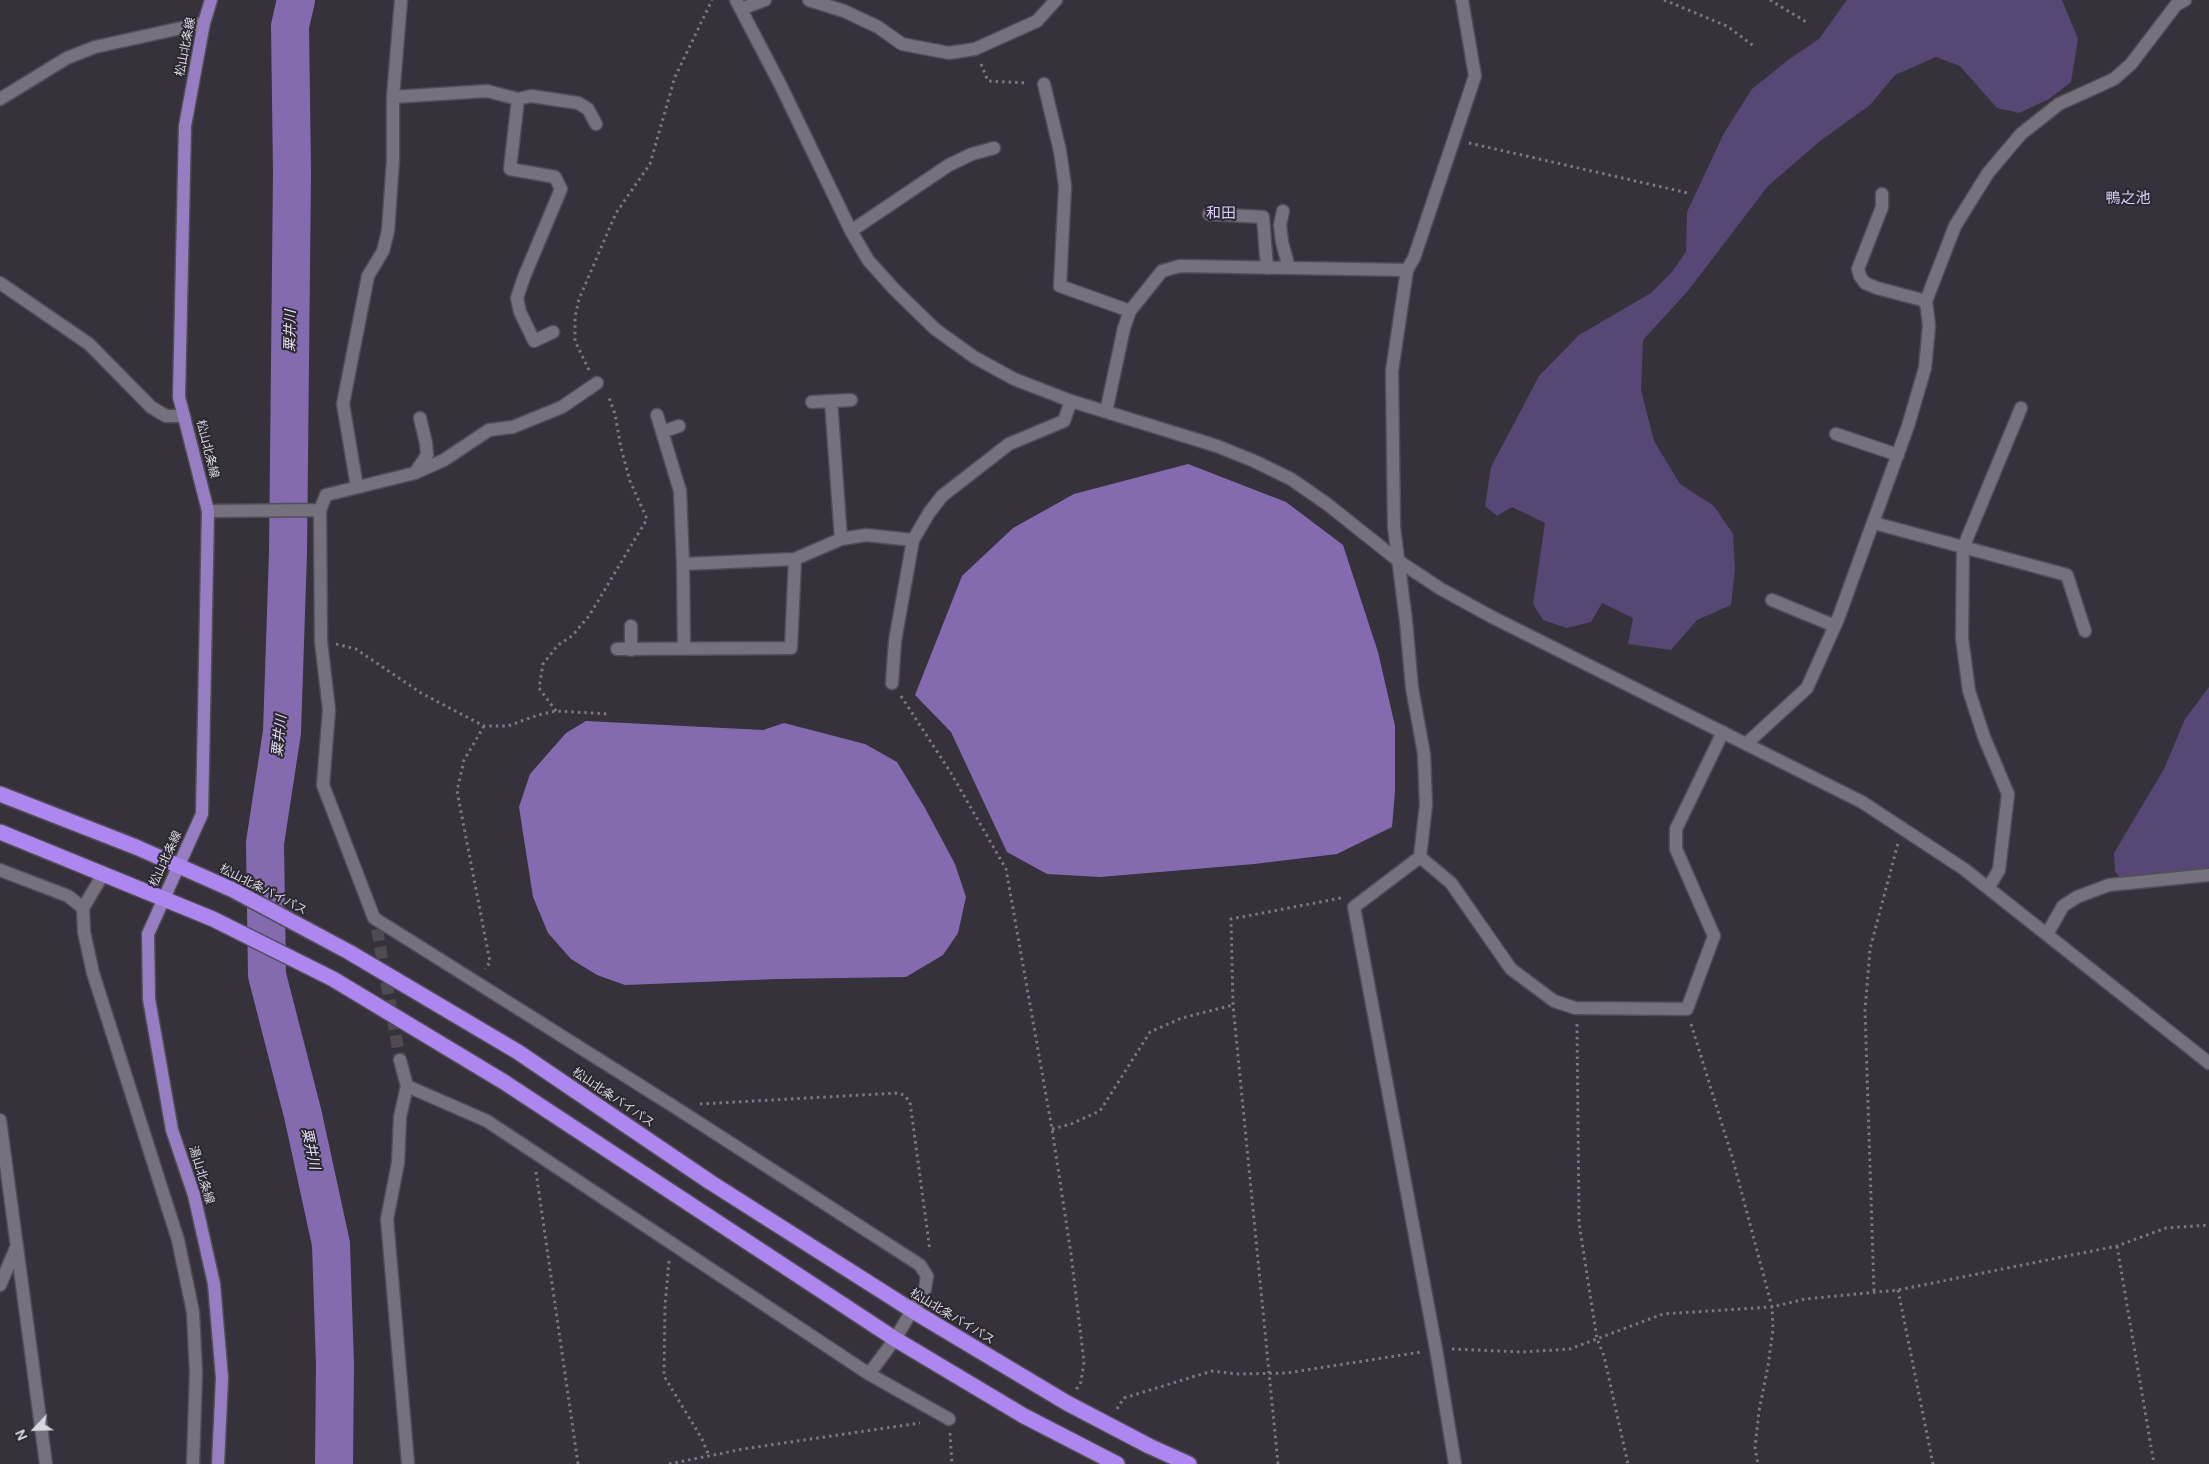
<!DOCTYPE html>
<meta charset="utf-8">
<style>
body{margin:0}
#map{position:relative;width:2209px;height:1464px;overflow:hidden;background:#35323c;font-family:"DM Sans",sans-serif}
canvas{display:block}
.north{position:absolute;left:10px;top:1404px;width:50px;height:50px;-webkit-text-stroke:4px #2b2832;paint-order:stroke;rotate:246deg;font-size:14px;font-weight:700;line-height:20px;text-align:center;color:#dad8df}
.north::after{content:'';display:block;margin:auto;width:18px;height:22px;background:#dad8df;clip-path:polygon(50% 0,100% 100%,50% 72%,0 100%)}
</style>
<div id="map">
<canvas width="2209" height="1464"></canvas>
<div class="north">N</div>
</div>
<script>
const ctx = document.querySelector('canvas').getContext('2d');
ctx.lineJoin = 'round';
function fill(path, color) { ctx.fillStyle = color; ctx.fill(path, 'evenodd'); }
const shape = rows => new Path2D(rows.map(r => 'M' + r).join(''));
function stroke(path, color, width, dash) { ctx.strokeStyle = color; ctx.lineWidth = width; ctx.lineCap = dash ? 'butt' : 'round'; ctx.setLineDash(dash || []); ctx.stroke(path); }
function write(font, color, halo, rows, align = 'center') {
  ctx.font = font + ' "DM Sans","Noto Sans JP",sans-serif'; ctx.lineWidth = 4; ctx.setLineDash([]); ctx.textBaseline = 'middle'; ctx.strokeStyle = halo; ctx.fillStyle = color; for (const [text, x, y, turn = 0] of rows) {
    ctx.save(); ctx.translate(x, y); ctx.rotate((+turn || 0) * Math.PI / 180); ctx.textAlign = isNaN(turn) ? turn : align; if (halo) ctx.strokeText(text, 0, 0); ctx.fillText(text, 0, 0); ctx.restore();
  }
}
const green = shape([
 [1847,0,2062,0,2078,39,2071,82,2049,99,2019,113,1997,108,1960,66,1936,57,1895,75,1870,105,1820,141,1768,186,1687,292,1643,340,1641,390,1654,441,1680,484,1714,506,1733,534,1735,569,1731,605,1697,620,1671,650,1628,644,1633,618,1602,603,1591,622,1567,628,1543,620,1533,604,1545,523,1512,507,1497,516,1485,506,1491,467,1539,376,1579,335,1651,293,1671,273,1686,252,1687,212,1724,133,1752,89,1788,60,1819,39],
 [2209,687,2209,867,2201,880,2128,885,2115,872,2114,853,2164,769,2185,719]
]);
const water = shape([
 [1188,464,1286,502,1343,545,1378,652,1395,726,1395,791,1392,827,1337,854,1254,864,1100,877,1047,874,1007,852,951,732,915,695,962,576,1013,528,1074,494],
 [586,721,763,730,784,723,865,744,897,762,925,808,955,864,966,897,958,933,943,955,906,977,777,979,625,985,597,975,571,959,548,933,533,897,519,807,530,774,566,733]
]);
const river = shape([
 [296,0,290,26,292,172,288,553,282,732,265,843,267,975,303,1115,331,1244,335,1365,334,1464]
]);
const minorTunnel = shape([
 [377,929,400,1060]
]);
const path = shape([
 [1664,0,1727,26,1755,47],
 [1770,0,1808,23],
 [981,64,988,81,1028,83],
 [1469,143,1688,193],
 [589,370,575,341,575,317,579,299,616,213,650,164,675,77,712,0],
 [336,644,356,649,421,693,484,726,508,726,538,715,556,711,609,714],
 [901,696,951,773,1006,869,1052,1129,1071,1254,1084,1362,1081,1382,1076,1390],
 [556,711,539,688,543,664,558,645,572,636,589,616,647,519,630,481,621,448,615,414,608,395],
 [484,726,464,760,457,791,490,962,485,969],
 [1577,1024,1579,1223,1597,1339,1604,1356,1628,1464],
 [1691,1024,1733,1160,1772,1307,1773,1329,1768,1366,1759,1411,1755,1448,1758,1464],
 [700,1104,898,1093,904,1095,910,1102,930,1251],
 [1052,1129,1071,1124,1100,1111,1150,1032,1182,1018,1233,1005],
 [536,1172,578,1464],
 [2117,1246,2154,1464],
 [669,1261,665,1305,664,1376,702,1439,709,1456],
 [1898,1290,1933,1464],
 [1874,1291,1865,1010,1870,949,1898,843],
 [1452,1349,1522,1352,1570,1349,1663,1314,1772,1307,1805,1299,1898,1290,2117,1246,2166,1228,2209,1225],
 [1117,1409,1124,1398,1212,1371,1238,1374,1287,1373,1421,1352],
 [950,1433,952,1464],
 [669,1464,743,1449,920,1423],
 [1278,1464,1233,1005,1231,919,1341,898]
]);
const minor = shape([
 [736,0,781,86,851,231,868,260,894,289,935,329,974,357,1014,379,1071,401,1217,446,1254,461,1291,479,1327,504,1400,562,1441,589,1492,617,1862,802,1964,869,2209,1063],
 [809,0,844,11,878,27,902,44,949,53,975,49,1037,21,1056,0],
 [741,9,765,0],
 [1044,84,1060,151,1065,186,1060,286,1130,311],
 [393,97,487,91,518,99,510,169,555,177,561,189,524,277,517,298,520,312,534,341,553,332],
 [0,99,67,58,95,47,204,23],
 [518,99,531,96,578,103,588,109,596,124],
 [1882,194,1882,207,1858,269,1860,276,1865,283,1877,288,1926,301],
 [1283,211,1280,225,1282,242,1289,268],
 [1209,214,1263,217,1267,268],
 [851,231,949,165,972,154,994,148],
 [1407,270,1414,258,1475,76,1462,0],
 [0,283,89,344,151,407,166,416,184,416],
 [597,383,562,407,513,427,489,430,444,460,415,473,326,495,320,510,321,641,329,710,323,785,374,918,673,1106,920,1265,927,1276,925,1289,895,1339,869,1374],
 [831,401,841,539],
 [812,402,851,400],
 [1106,412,1124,328,1130,311,1162,271,1180,266,1407,270,1392,371,1394,527,1406,621,1412,688,1424,754,1426,805,1420,857,1354,907,1436,1349,1455,1464],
 [657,415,680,491,683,564,684,649],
 [662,432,679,426],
 [1836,434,1898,455],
 [415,473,427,455,426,443,420,418],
 [357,487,343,404,368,276,383,251,388,231,393,160,393,97,401,0],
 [208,511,320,510],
 [1874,523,2067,575,2085,631],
 [683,564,795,559],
 [1772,600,1835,626],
 [631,626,631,650],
 [617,649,791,648,795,559,841,539,866,535,913,540],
 [892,683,895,641,913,540,929,513,942,496,1009,444,1064,421,1071,401],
 [1746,744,1807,688,1838,619,1908,426,1925,368,1929,326,1926,301,1955,226,1988,173,2021,134,2059,104,2114,79,2131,64,2176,5,2185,0],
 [1420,857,1451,883,1511,969,1554,1001,1575,1008,1687,1009,1714,936,1676,849,1676,829,1723,732],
 [0,870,68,896,83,908,84,932,93,973,178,1240,193,1312,196,1373,193,1464],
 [1988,888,1999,870,2008,794,1984,737,1969,691,1962,638,1963,548,2021,408],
 [83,908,104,873],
 [2047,934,2063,906,2077,897,2109,885,2209,875],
 [400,1060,407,1086,400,1117,398,1163,387,1219,408,1464],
 [407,1086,487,1121,869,1374,949,1419],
 [0,1120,46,1464],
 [0,1285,16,1248]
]);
const major = shape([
 [211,0,204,23,185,126,179,397,208,511,202,814,148,934,149,999,172,1130,194,1195,214,1284,222,1378,218,1464]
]);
const highway = shape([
 [0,794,136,847,233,890,349,952,518,1052,710,1182,913,1311,1067,1403,1149,1446,1189,1464],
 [0,832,213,919,333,979,504,1082,895,1339,1024,1416,1117,1464]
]);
const streetNames = [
 ["松山北条線",186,47,-79],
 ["松山北条線",207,449,76],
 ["松山北条線",166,859,-65],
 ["松山北条バイパス",263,890,27],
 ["松山北条バイパス",613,1098,34],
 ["湯山北条線",201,1175,73],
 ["松山北条バイパス",952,1317,31]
];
const waterNames = [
 ["粟井川",291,331,-89],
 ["粟井川",280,736,-84],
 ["粟井川",310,1149,78]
];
const quarterNames = [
 ["鴨之池",2128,199],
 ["和田",1221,214]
];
fill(green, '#574774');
fill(water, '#846bb0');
stroke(river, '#846bb0', 38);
stroke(minorTunnel, '#4e4b54', 12, [12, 6]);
stroke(minor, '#524e58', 15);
stroke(major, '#524e58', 15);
stroke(highway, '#524e58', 18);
stroke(path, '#7b7881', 3, [2.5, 4]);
stroke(minor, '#75717d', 12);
stroke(major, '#977ec2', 12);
stroke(highway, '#ae86f0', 15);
write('12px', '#dad8df', '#2b2832', streetNames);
write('italic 14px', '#e6e0f4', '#2b2832', waterNames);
write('15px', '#dacdf7', '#2b2832', quarterNames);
</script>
